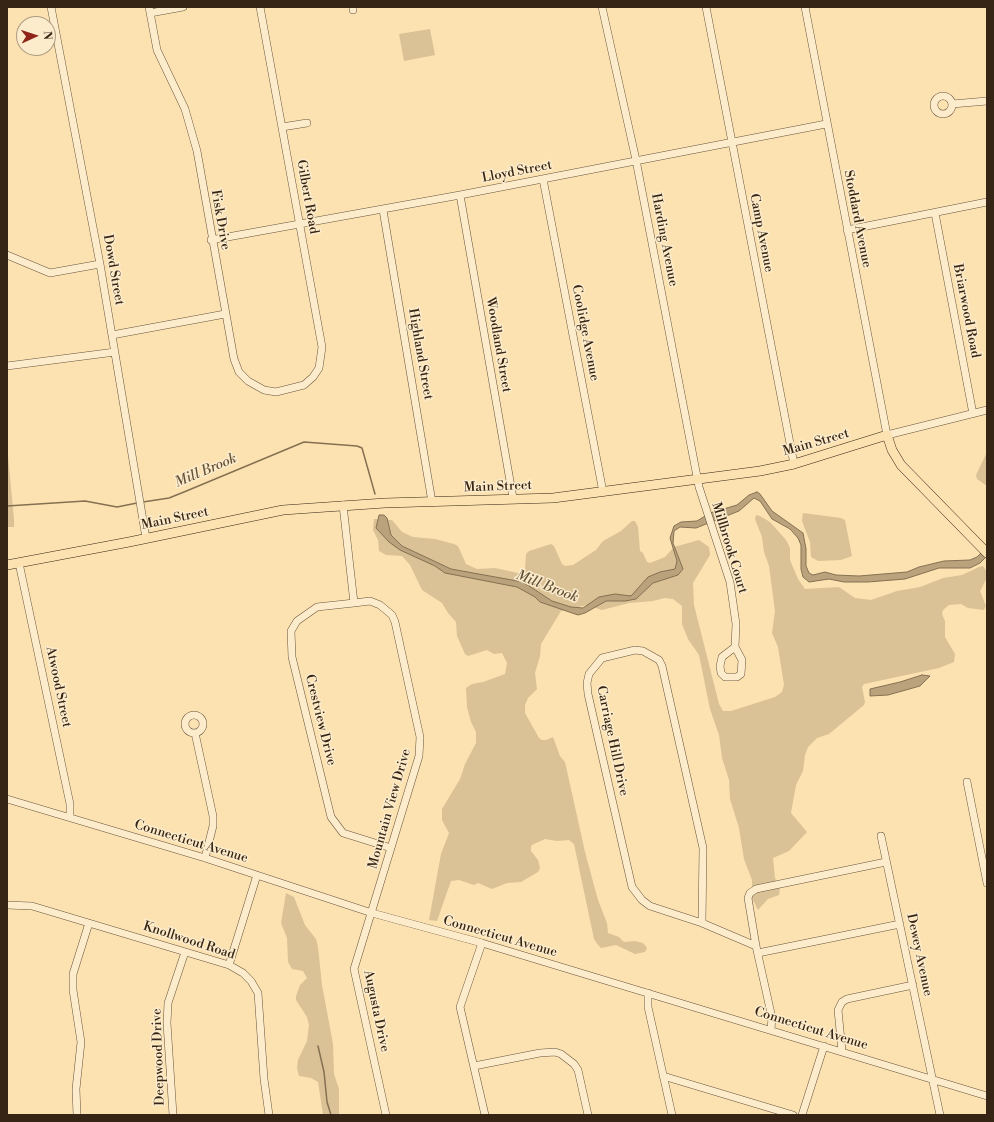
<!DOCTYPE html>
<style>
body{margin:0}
#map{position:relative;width:994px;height:1122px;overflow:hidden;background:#fce2b1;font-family:"Libre Bodoni",serif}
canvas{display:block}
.frame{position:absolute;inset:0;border:8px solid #362514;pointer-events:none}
.north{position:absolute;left:16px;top:16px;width:40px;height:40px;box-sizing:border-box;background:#fdeccc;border:1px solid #ad9c82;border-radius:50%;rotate:87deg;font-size:11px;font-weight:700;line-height:16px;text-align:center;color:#362514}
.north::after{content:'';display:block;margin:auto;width:14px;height:18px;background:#8f2418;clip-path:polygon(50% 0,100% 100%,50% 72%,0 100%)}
</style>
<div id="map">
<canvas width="994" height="1122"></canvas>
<div class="frame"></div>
<div class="north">N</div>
</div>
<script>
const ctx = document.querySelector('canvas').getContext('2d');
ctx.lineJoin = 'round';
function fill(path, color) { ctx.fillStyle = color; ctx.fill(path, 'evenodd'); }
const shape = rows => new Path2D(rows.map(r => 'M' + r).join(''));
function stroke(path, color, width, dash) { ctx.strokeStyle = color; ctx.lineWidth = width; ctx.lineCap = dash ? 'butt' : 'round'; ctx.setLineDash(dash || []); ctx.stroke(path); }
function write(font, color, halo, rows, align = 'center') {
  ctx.font = font + ' "Libre Bodoni",serif'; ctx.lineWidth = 3; ctx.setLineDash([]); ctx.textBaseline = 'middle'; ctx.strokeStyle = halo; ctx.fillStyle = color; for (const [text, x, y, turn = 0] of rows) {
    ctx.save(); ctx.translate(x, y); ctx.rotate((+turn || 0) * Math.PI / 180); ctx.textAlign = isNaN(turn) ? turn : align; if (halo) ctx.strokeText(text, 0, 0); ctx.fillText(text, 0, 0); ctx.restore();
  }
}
const green = shape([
 [430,29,435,55,404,61,399,34],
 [7,445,14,519,14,527,7,527],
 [987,452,987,486,977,479,976,475],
 [803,513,841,518,845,520,852,556,841,560,818,561,811,557,810,542,802,521],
 [756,515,760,516,770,522,786,540,790,548,790,560,798,579,805,589,839,587,855,598,871,600,897,591,920,587,943,578,962,575,979,567,983,566,987,572,987,578,980,591,986,606,984,610,968,608,961,604,949,605,943,610,942,614,945,621,945,637,955,654,954,662,939,668,864,684,862,687,865,702,864,705,829,734,817,738,808,747,805,755,803,771,796,785,791,813,807,832,789,851,773,858,775,878,780,889,779,895,768,899,758,910,752,898,752,880,744,859,739,828,730,799,729,780,722,758,719,735,710,709,699,655,688,639,682,624,682,606,673,599,665,598,653,601,629,603,602,610,587,605,561,611,541,644,540,656,535,673,537,689,528,698,525,705,525,713,539,738,542,740,546,740,553,737,560,756,565,762,585,852,598,900,607,923,608,933,619,937,624,942,635,941,643,943,647,948,645,952,635,954,616,945,601,948,598,945,594,939,574,844,569,840,557,841,545,839,534,844,531,846,531,851,538,860,540,868,538,872,521,882,507,883,492,889,478,883,474,885,459,880,451,881,437,921,429,920,441,854,449,833,442,820,442,809,460,779,465,764,476,743,476,732,471,722,467,707,466,688,472,684,483,682,505,674,507,663,502,653,494,654,487,650,468,656,465,654,457,636,456,622,448,613,442,603,422,590,410,565,402,556,386,555,379,551,378,540,373,530,374,519,392,520,402,532,413,537,435,539,454,544,458,546,466,564,477,569,495,568,518,573,525,570,526,554,529,551,551,544,554,546,562,564,565,566,573,565,596,550,603,541,621,531,632,521,635,521,638,527,640,551,643,553,647,562,650,563,665,557,674,547,699,540,709,547,710,555,693,583,694,605,719,704,723,711,731,711,775,697,782,692,784,685,778,647,772,633,775,611,769,566,764,552,762,537,755,519],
 [286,893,294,897,305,925,316,939,318,947,322,985,333,1044,334,1074,339,1089,339,1115,323,1115,318,1082,311,1078,299,1076,297,1068,298,1060,307,1041,309,1025,307,1017,296,1000,296,996,300,985,307,978,303,971,292,969,288,962,287,938,281,923]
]);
const water = shape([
 [757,492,760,494,772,511,803,533,806,549,806,566,809,573,813,575,825,572,836,575,859,576,907,572,919,567,944,561,970,560,977,557,987,547,987,556,980,563,970,568,939,568,905,579,868,582,844,582,829,579,809,582,803,577,801,569,801,545,798,538,790,529,772,519,760,501,754,498,739,511,696,528,680,527,674,531,673,543,683,569,678,575,653,583,636,599,625,601,606,601,585,613,578,615,540,602,535,597,517,587,445,573,435,566,400,550,389,542,376,528,379,515,384,515,387,518,391,535,402,546,451,569,523,582,552,601,571,607,583,608,599,597,615,594,631,596,648,577,660,572,675,569,677,561,670,538,674,526,681,522,697,521,710,513,737,505,749,495,757,492],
 [922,675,930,676,920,686,888,695,870,696,870,689,900,682,922,675]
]);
const stream = shape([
 [143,502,169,498,184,492,304,442,357,446,362,448,375,494],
 [7,506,85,501,117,507,137,503],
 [318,1046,324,1072,327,1102,331,1115]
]);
const minor = shape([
 [51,7,100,264,146,538],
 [149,7,157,50,185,109,197,151,234,359,239,372,248,381,264,390,276,392,304,385,313,377,319,368,322,347,260,7],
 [353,7,353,10],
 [602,7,636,160,699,487,730,582,736,624,735,647,722,657,720,666,721,673,725,677,737,677,741,674,742,660,735,647],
 [706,7,794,464],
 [805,7,887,435,987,410],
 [150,13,183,7],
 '934 105a9 9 0 1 1 18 0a9 9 0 1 1-18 0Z',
 [952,104,987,101],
 [282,127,307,123],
 [543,179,603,492],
 [460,195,513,498],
 [383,210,432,502],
 [935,213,973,414],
 [847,230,987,202],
 [211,240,460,195,826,124],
 [7,255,50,273,100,264],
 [112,335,225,314],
 [7,366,115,352],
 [343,505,354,603,370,601,380,605,392,615,395,622,420,737,419,756,354,969,386,1115],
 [19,563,70,804,70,817],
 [354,603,317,607,297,621,291,631,292,657,331,817,343,833,391,848],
 '185 724a9 9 0 1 1 18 0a9 9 0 1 1-18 0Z',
 [195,733,213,816,213,826,205,858],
 [967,782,987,883],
 [7,799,205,858,372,913,482,943,987,1096],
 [881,836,940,1115],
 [7,905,32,906,229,965,243,973,251,981,258,993,264,1079,269,1115],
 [702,923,650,906,642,900,632,887,588,694,587,683,589,674,602,658,635,650,643,651,659,660,662,666,703,848,702,923,756,946],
 [482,943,460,1007,485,1115],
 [758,953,900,924],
 [229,965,257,875],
 [648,993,648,1007,672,1115],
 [771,1029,772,1018,756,946,748,898,750,893,756,889,886,862],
 [842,1051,838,1010,842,1002,847,999,913,985],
 [474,1066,540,1053,555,1052,561,1054,574,1064,578,1070,588,1115],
 [663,1076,793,1115],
 [77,1115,76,1089,81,1042,73,990,73,974,89,923],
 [173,1115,167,1023,168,1003,185,952],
 [802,1115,824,1046]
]);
const major = shape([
 [7,565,129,542,283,510,385,503,553,498,760,471,794,464,887,435,892,450,901,465,987,553]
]);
const streetNames = [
 ["Lloyd Street",517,172,-11],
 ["Gilbert Road",307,197,80],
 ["Stoddard Avenue",857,219,79],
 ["Fisk Drive",220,220,80],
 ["Camp Avenue",761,233,79],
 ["Harding Avenue",664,240,79],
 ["Dowd Street",113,270,80],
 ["Briarwood Road",966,311,79],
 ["Coolidge Avenue",585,333,79],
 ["Woodland Street",498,345,80],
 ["Highland Street",420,354,80],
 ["Main Street",816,443,-16],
 ["Main Street",498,487,-2],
 ["Main Street",175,519,-12],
 ["Millbrook Court",729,548,73],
 ["Atwood Street",58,687,78],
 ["Crestview Drive",320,720,76],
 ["Carriage Hill Drive",612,741,78],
 ["Mountain View Drive",390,809,-74],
 ["Connecticut Avenue",191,842,17],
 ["Connecticut Avenue",500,937,16],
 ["Knollwood Road",189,941,18],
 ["Dewey Avenue",919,955,78],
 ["Augusta Drive",376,1011,78],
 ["Connecticut Avenue",811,1029,17],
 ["Deepwood Drive",159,1057,-92]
];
const waterNames = [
 ["Mill Brook",206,471,-23],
 ["Mill Brook",547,587,21]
];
fill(green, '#dac296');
fill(water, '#b9a27c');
stroke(water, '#857052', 1);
stroke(stream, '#857052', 1.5);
stroke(minor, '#68543b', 8);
stroke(major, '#362514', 10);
stroke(minor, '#fdeccc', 7);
stroke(major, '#fce2b1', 9);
write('13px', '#362514', '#fdeccc', streetNames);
write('italic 14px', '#645138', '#fdeccc', waterNames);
</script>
